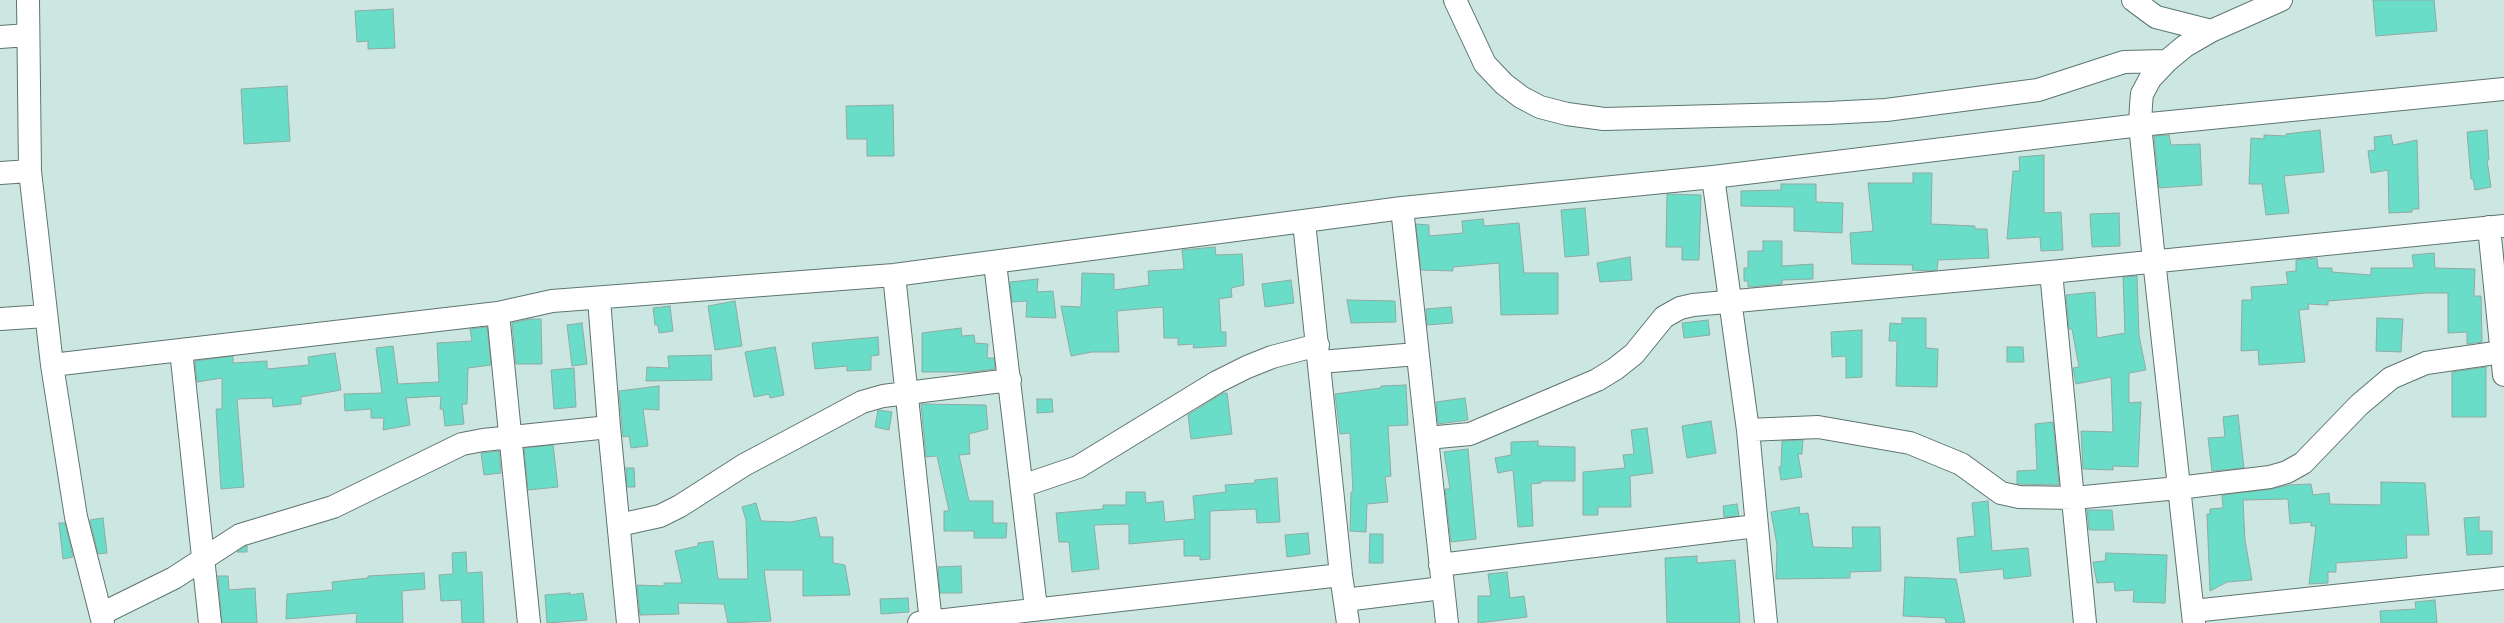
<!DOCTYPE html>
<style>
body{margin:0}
canvas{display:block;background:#cce7e1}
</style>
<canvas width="2504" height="623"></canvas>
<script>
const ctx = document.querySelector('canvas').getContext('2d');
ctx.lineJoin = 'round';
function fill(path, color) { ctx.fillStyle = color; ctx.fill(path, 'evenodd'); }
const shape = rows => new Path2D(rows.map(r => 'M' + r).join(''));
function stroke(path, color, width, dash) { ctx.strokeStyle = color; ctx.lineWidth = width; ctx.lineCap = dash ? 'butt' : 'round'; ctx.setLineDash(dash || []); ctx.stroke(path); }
const building = shape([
 [2373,0,2434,0,2437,31,2376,36,2373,0],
 [393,9,395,48,368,49,368,41,357,42,355,11,393,9],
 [287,86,290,141,244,144,241,89,287,86],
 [893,105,894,156,867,156,867,139,847,139,846,106,893,105],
 [2320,130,2324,172,2284,176,2289,213,2266,215,2262,184,2249,184,2251,138,2264,139,2264,135,2286,136,2286,134,2320,130],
 [2487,130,2489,160,2487,160,2491,187,2475,190,2473,179,2471,179,2467,132,2487,130],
 [2169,135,2171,145,2200,144,2202,185,2159,188,2154,136,2169,135],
 [2391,135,2393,145,2417,140,2419,209,2412,209,2412,212,2389,213,2388,170,2371,173,2368,151,2375,150,2374,137,2391,135],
 [2044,155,2044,213,2061,212,2063,250,2041,251,2040,237,2007,239,2013,171,2020,171,2019,157,2044,155],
 [1913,173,1932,173,1931,224,1975,226,1975,229,1987,229,1989,258,1938,260,1937,270,1931,271,1912,270,1913,265,1852,264,1850,233,1873,231,1868,183,1913,183,1913,173],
 [1781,184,1816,184,1816,202,1843,203,1842,233,1794,231,1794,207,1741,206,1741,191,1781,190,1781,184],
 [1667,194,1701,195,1699,260,1682,260,1682,247,1666,247,1667,194],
 [1585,208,1589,255,1565,257,1561,210,1585,208],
 [2119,213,2120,246,2092,247,2090,214,2119,213],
 [1483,219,1484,226,1519,223,1524,273,1558,273,1558,314,1501,315,1499,263,1453,267,1453,271,1421,270,1416,224,1429,225,1429,236,1463,233,1462,221,1483,219],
 [1763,241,1782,241,1782,266,1813,264,1813,279,1782,280,1782,284,1748,287,1748,281,1744,281,1744,268,1748,268,1748,251,1763,251,1763,241],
 [1215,247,1216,255,1242,254,1244,285,1231,288,1232,297,1219,299,1221,332,1226,332,1226,346,1193,348,1194,344,1178,345,1178,338,1164,338,1163,307,1117,311,1119,352,1092,352,1071,356,1061,306,1081,307,1082,273,1114,274,1114,290,1149,285,1148,271,1184,269,1182,250,1215,247],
 [2434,253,2435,268,2475,269,2474,296,2481,296,2482,342,2467,344,2467,332,2448,333,2448,293,2427,293,2328,301,2328,305,2308,304,2309,309,2299,310,2305,362,2259,365,2258,350,2241,351,2242,300,2252,300,2251,287,2288,284,2286,272,2296,271,2296,260,2317,258,2318,268,2332,268,2332,272,2371,275,2371,268,2414,268,2412,255,2434,253],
 [1630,257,1632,280,1600,282,1597,263,1630,257],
 [2137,276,2139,336,2146,370,2129,373,2129,403,2141,402,2138,467,2113,466,2113,470,2083,469,2081,431,2113,432,2111,377,2076,384,2073,368,2079,367,2072,329,2069,329,2066,295,2095,292,2097,338,2125,333,2123,277,2137,276],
 [1038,279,1037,292,1053,291,1056,318,1026,317,1027,301,1012,302,1010,282,1038,279],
 [1291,280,1294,303,1265,307,1262,284,1291,280],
 [1347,300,1395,301,1396,322,1351,323,1347,300],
 [735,301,742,346,715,350,708,306,735,301],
 [670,306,673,331,659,333,658,325,655,325,653,308,670,306],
 [1451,307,1453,323,1427,325,1426,309,1451,307],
 [1902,318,1926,318,1926,348,1938,349,1937,387,1896,386,1897,341,1889,341,1890,323,1902,324,1902,318],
 [2377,318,2403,319,2401,352,2376,351,2377,318],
 [530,319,541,319,542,364,516,364,512,323,530,319],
 [1708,320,1710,335,1684,338,1682,323,1708,320],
 [582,323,587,364,572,366,567,325,582,323],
 [487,327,491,365,468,368,467,404,462,404,464,424,445,426,443,409,440,409,441,396,406,398,410,425,383,430,384,418,371,418,371,409,345,411,344,394,382,393,376,348,393,346,398,384,439,382,437,343,472,341,470,329,487,327],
 [961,328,962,336,974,335,975,343,988,344,987,358,994,358,995,369,971,372,922,372,922,333,961,328],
 [1862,330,1862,377,1846,378,1846,356,1832,357,1831,332,1862,330],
 [878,337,879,355,871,356,871,370,847,371,847,366,815,369,812,343,878,337],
 [775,347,784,395,770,398,769,394,754,397,745,352,775,347],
 [2007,347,2023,347,2024,362,2007,362,2007,347],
 [335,353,341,390,301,397,301,404,273,407,272,398,237,399,244,487,221,489,216,409,222,409,222,378,197,382,195,361,233,356,233,363,267,361,267,369,309,365,308,357,335,353],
 [711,355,712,380,646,381,647,367,669,368,668,356,711,355],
 [2486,367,2486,417,2452,417,2452,372,2486,367],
 [574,368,576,407,554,409,551,370,574,368],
 [1406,385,1408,425,1388,426,1391,476,1385,477,1388,502,1367,504,1366,532,1350,531,1351,492,1353,492,1350,433,1340,434,1335,394,1381,388,1381,386,1406,385],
 [659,386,659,410,643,409,648,446,631,448,629,436,623,437,619,391,659,386],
 [1223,393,1227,393,1232,434,1191,439,1188,415,1223,393],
 [1465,398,1468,420,1438,424,1436,402,1465,398],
 [1037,399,1052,399,1053,412,1037,413,1037,399],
 [921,404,986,405,988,429,969,434,970,454,959,455,969,501,993,501,993,523,1007,523,1006,538,974,538,974,531,944,531,944,511,949,511,937,456,926,457,921,404],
 [878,410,892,412,889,430,875,427,878,410],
 [2238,415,2244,468,2212,471,2208,438,2225,437,2223,417,2238,415],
 [1711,421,1716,453,1687,458,1682,426,1711,421],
 [2053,422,2059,485,2017,484,2017,471,2037,470,2035,424,2053,422],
 [1647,428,1653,473,1630,476,1631,507,1598,507,1598,515,1583,515,1583,472,1625,468,1623,455,1634,454,1631,430,1647,428],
 [1803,440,1802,454,1798,454,1802,477,1781,480,1779,467,1781,467,1782,441,1803,440],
 [1538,441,1538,446,1575,447,1575,481,1541,481,1541,483,1531,484,1533,526,1518,527,1513,470,1498,473,1495,458,1511,455,1511,442,1538,441],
 [553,445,558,487,528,490,524,448,553,445],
 [1468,449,1476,539,1451,542,1445,489,1450,489,1444,452,1468,449],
 [499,451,501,473,484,475,481,453,499,451],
 [626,468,634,468,635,487,627,487,626,468],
 [1277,478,1280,522,1257,523,1256,509,1210,511,1210,559,1200,560,1200,556,1184,556,1184,539,1129,544,1129,524,1094,525,1099,569,1072,572,1069,542,1059,542,1056,513,1103,509,1103,505,1126,505,1126,492,1145,492,1146,503,1163,501,1165,522,1195,519,1193,496,1226,492,1225,485,1255,483,1255,480,1277,478],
 [2381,482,2425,483,2429,535,2406,535,2407,558,2336,563,2336,572,2328,572,2328,583,2309,584,2316,526,2311,526,2311,522,2290,524,2288,499,2243,500,2245,540,2252,580,2227,582,2210,591,2207,514,2210,514,2210,509,2223,508,2222,495,2272,489,2289,485,2311,484,2313,495,2329,493,2330,504,2381,505,2381,482],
 [1988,501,1992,551,2028,548,2031,576,2004,579,2003,569,1960,573,1957,538,1975,536,1972,503,1988,501],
 [756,503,761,521,791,522,816,517,820,537,833,537,833,563,845,565,850,595,803,596,803,570,764,570,771,621,728,623,724,604,678,603,679,614,640,615,637,585,664,586,664,583,682,583,675,551,698,546,698,543,713,541,718,579,748,579,746,520,742,507,756,503],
 [1737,504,1739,516,1724,517,1723,506,1737,504],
 [1799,507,1800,514,1808,513,1813,547,1853,548,1852,527,1880,527,1881,571,1850,572,1850,578,1776,579,1777,545,1771,512,1799,507],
 [2087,510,2112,510,2114,530,2089,530,2087,510],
 [2479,517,2479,531,2492,531,2492,554,2467,555,2464,518,2479,517],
 [103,518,107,553,98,554,90,520,103,518],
 [59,523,65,523,73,557,63,559,59,523],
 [1308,533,1310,554,1287,557,1285,535,1308,533],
 [1370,534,1383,534,1383,563,1369,563,1370,534],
 [247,546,247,552,237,552,245,546,247,546],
 [466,552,467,573,482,572,484,623,462,623,461,600,441,601,439,575,453,574,452,553,466,552],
 [2106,553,2167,555,2165,603,2133,602,2134,590,2115,591,2114,582,2097,583,2093,562,2105,561,2106,553],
 [1697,556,1697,563,1735,560,1740,623,1667,623,1665,558,1697,556],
 [961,566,962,593,940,593,938,567,961,566],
 [1507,572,1510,598,1524,596,1527,617,1478,623,1478,596,1491,596,1488,574,1507,572],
 [424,573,425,589,402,591,403,623,356,623,357,613,286,619,287,594,333,590,332,582,368,578,368,576,424,573],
 [218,576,228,576,229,590,255,588,257,623,222,623,218,576],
 [1905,577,1956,579,1965,623,1946,623,1945,618,1903,616,1905,577],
 [570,593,570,595,583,593,587,620,547,623,545,595,570,593],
 [908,598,909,612,881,614,880,599,908,598],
 [2435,600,2437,623,2381,623,2380,611,2416,609,2415,602,2435,600]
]);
const minor = shape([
 [28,0,30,171,52,365,76,517,103,623],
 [1455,0,1485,64,1504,84,1521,97,1540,107,1567,114,1604,119,1828,113,1886,110,2038,90,2124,62,2167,61],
 [2133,0,2156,17,2211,31],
 [0,37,28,35],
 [0,173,30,171],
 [1713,177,1748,430,1766,623],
 [1402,208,1447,623],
 [1304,222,1341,575,1348,623],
 [2489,227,2504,375],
 [995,263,1036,608],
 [2051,272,2085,623],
 [894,275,931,623],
 [599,299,609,427,628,623],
 [498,313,529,623],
 [0,319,46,316],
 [181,350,210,623],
 [1320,362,1417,354],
 [52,365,498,313,552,301,894,275,1402,208,1713,177,2140,125,2504,89],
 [1748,430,1818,427,1910,443,1961,464,2001,493,2019,497,2074,498,2178,488,2270,477,2287,472,2303,463,2359,405,2391,378,2426,363,2502,352],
 [1427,438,1470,434,1597,380,1615,369,1634,354,1664,317,1680,308,1693,305,2051,272,2504,226],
 [1022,486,1078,467,1217,382,1247,367,1272,357,1318,345],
 [619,525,660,516,680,506,744,465,862,402,883,396,1010,380],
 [1440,565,1756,526],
 [1345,600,1442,588],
 [2193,611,2504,578],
 [101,614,174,578,240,535,333,507,462,444,483,440,609,427],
 [919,623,1341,575],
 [2194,623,2154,260,2140,125,2141,105,2142,94,2150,79,2167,61,2185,46,2211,31,2281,0]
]);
fill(building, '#69ddc7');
stroke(building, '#90aaa4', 1);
stroke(minor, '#5d7570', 24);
stroke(minor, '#fff', 22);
</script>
